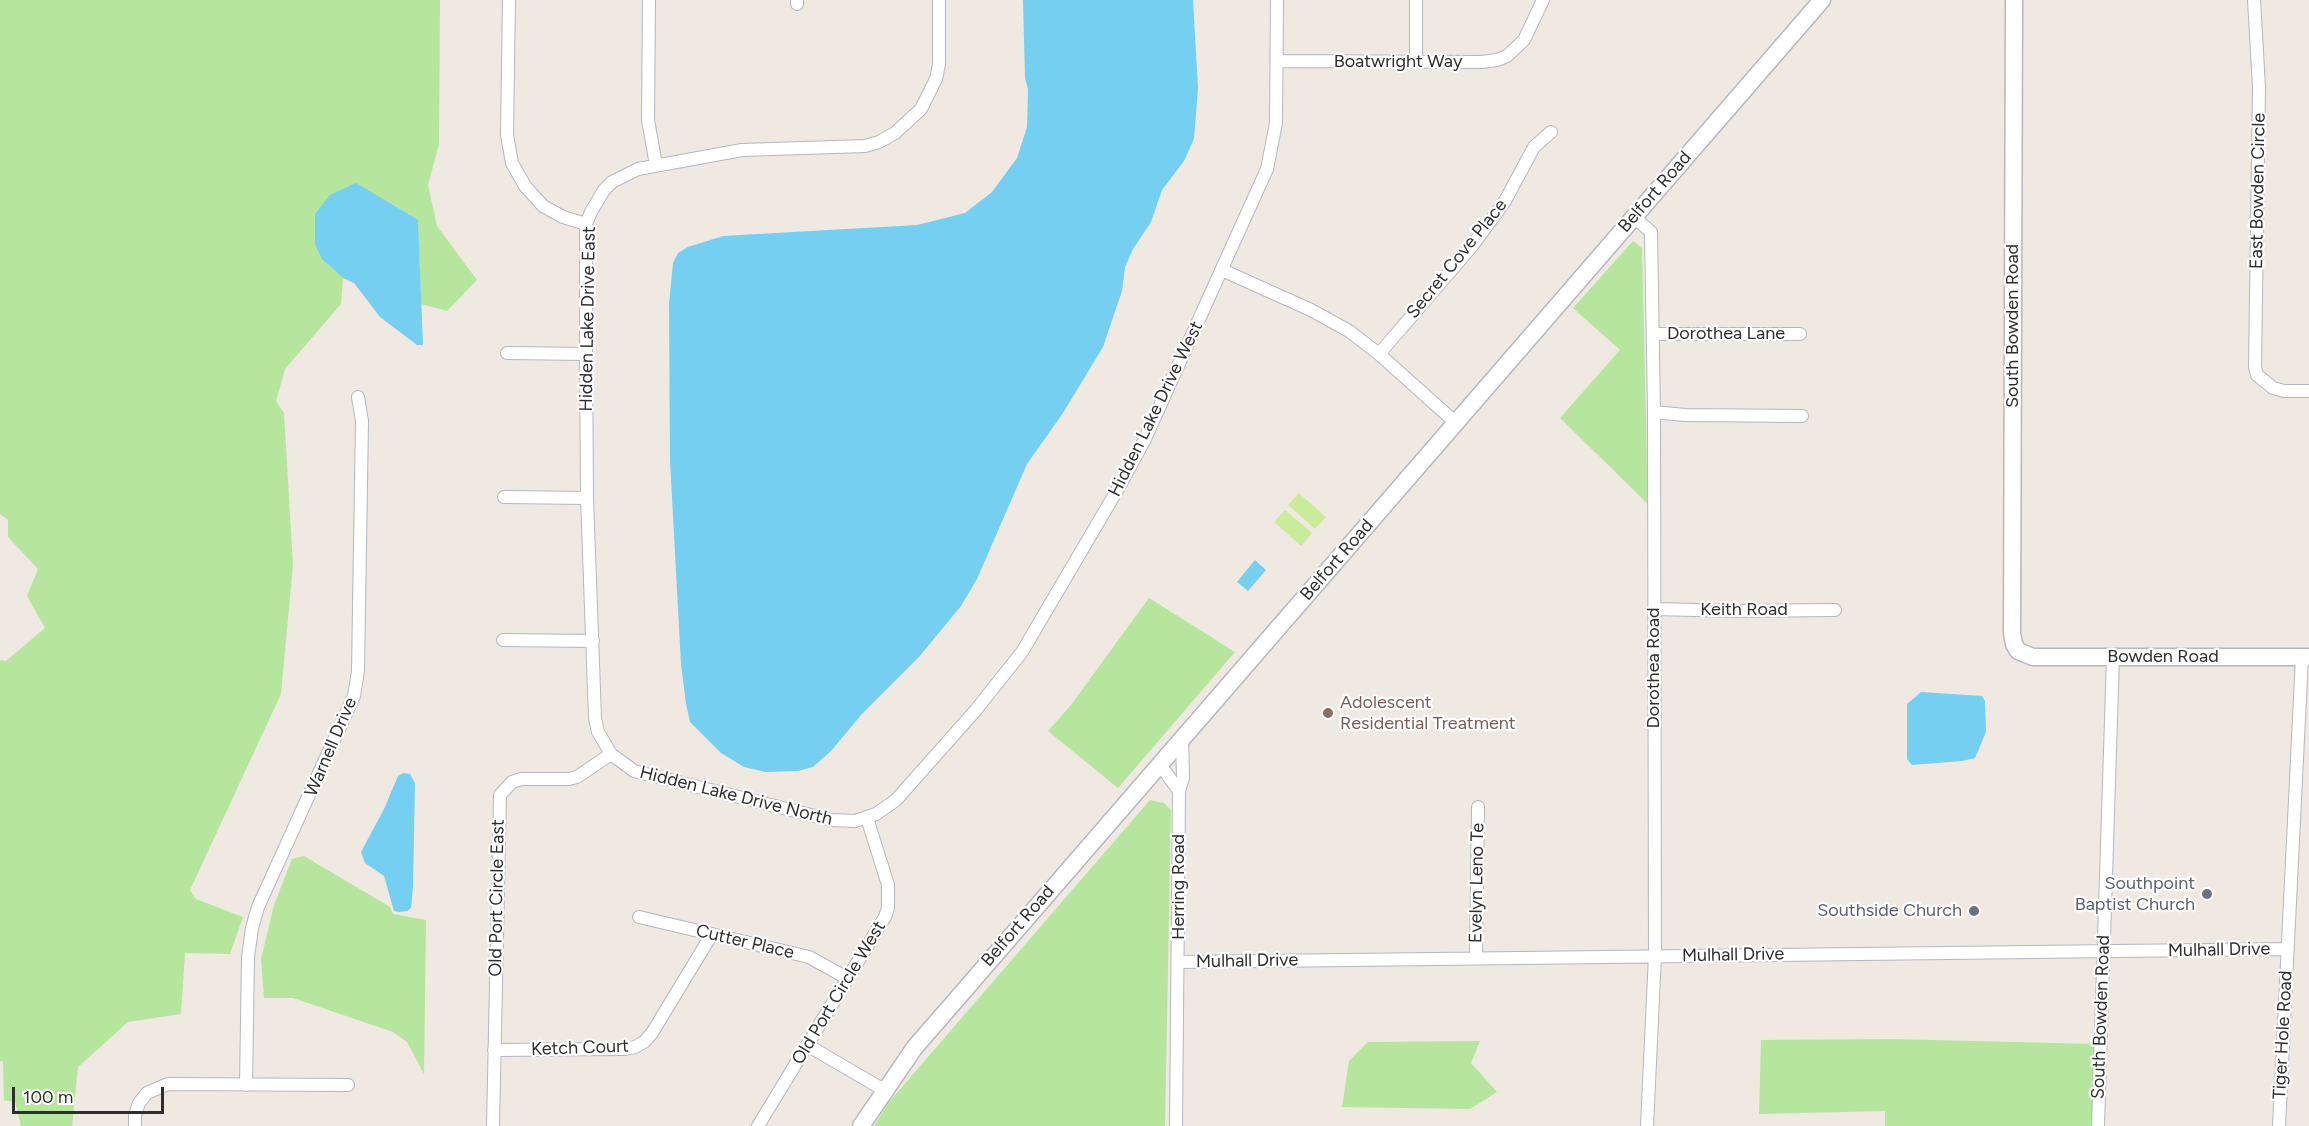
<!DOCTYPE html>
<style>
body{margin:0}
#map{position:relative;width:2309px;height:1126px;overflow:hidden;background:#efe9e1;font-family:Figtree,sans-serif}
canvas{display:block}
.scale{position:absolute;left:12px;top:1087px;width:152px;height:27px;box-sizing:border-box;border:3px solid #2e2e2e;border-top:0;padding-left:8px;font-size:18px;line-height:21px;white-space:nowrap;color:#2e2e2e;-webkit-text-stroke:4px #fff;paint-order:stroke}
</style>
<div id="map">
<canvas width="2309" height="1126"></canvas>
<div class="scale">100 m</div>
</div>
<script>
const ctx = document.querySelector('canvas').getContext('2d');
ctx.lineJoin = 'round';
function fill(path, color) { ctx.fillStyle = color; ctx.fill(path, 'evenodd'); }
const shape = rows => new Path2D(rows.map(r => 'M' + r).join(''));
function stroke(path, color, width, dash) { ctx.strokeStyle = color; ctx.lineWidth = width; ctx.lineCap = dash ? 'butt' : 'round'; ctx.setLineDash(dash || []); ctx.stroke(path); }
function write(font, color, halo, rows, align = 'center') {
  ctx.font = font + ' Figtree,sans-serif'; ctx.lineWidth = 4.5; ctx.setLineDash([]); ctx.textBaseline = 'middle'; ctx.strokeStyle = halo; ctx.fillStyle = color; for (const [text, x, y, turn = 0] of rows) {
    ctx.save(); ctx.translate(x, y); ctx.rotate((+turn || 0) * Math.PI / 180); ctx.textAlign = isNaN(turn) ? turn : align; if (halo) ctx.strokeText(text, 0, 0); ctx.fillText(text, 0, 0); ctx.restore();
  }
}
const green = shape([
 [0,0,440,0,439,144,428,185,437,226,477,280,447,311,421,304,418,220,322,259,343,278,341,304,285,369,276,401,284,413,293,565,281,694,190,890,196,899,243,917,230,954,185,953,181,1014,128,1022,78,1067,72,1126,21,1126,15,1102,4,1100,3,1062,0,1061,0,660,6,661,45,628,27,596,38,569,8,537,8,520,0,514],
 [1633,241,1642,248,1648,504,1560,418,1620,350,1573,308],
 [1149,598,1235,652,1118,788,1048,731,1071,705],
 [1150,800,1164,803,1171,810,1165,1126,874,1126,889,1102],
 [304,856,390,907,393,914,426,920,424,1074,407,1042,393,1032,293,998,264,998,261,959,274,905,292,859],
 [1892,1039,2095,1044,2093,1126,1885,1126,1885,1111,1759,1114,1761,1040],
 [1480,1041,1471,1063,1497,1092,1470,1109,1342,1107,1349,1061,1368,1042]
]);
const pitch = shape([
 [1299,493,1326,517,1315,529,1288,505],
 [1285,510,1312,533,1301,546,1274,522]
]);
const water = shape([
 [1023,0,1193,0,1198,88,1194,139,1184,161,1162,190,1151,222,1133,249,1125,267,1122,291,1103,347,1063,413,1027,464,977,579,961,606,918,658,861,715,831,751,813,767,798,771,765,772,744,767,721,753,690,722,686,704,681,664,670,461,669,304,673,263,678,253,688,247,723,236,917,225,965,213,992,192,1017,158,1027,127,1028,89,1025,78],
 [356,183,418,220,423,345,417,345,380,317,354,283,343,278,322,259,315,244,315,214,330,195],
 [1255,560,1266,570,1248,591,1237,582],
 [1921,692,1982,696,1985,701,1986,732,1975,758,1962,761,1912,765,1907,759,1907,704],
 [403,773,410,774,415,783,413,887,411,908,407,911,399,912,394,911,384,876,365,863,361,852,384,809,398,776]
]);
const street = shape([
 [509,0,507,135,512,163,525,186,543,206,563,217,586,224],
 [649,0,648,120,656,165],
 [797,0,797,4],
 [939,0,939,64,936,79,921,109,895,133,879,142,865,146,742,150,638,169,612,182,604,190,591,212,586,224,586,354,587,498,595,718,598,732,611,754,634,771,831,820,855,821,876,814,896,800,975,711,1022,652,1119,487,1144,441,1267,169,1276,123,1277,0],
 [2254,0,2259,87,2255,367,2257,375,2273,388,2284,391,2309,391],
 [1277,61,1482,62,1497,60,1507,56,1524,40,1543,0],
 [1416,61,1416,0],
 [1634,217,1651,232,1654,412,1655,955,1647,1126],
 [1222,270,1311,310,1349,331,1379,354,1456,423],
 [1653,334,1800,334],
 [507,353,586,354],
 [1379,354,1472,246,1505,201,1534,147,1551,132],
 [1654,412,1685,415,1802,416],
 [504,497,587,498],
 [1654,609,1737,611,1835,610],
 [503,640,593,641],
 [1159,763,1179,791,1176,1126],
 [1179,791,1183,778,1182,737],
 [639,917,809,957,847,978],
 [1476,958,1478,807],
 [1178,962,2288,949],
 [807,1045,884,1090],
 [494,1050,625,1049,635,1047,644,1042,652,1033,712,934],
 [246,1085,248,957,252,928,258,907,354,696,358,671,362,421,358,397],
 [135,1126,135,1115,139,1103,147,1093,168,1084,348,1085],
 [493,1126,500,795,512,782,521,779,569,779,577,777,611,754],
 [758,1126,885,917,888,908,888,885,867,818],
 [2098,1126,2113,657],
 [2279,1126,2302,657]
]);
const secondary = shape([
 [2014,0,2012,633,2014,644,2018,651,2033,657,2309,657],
 [861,1126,915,1047,949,1008,1822,0]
]);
const markers = [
 [1328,713,6,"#8d6e63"],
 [2207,894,6,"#6b7280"],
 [1974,911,6,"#6b7280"]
];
const streetNames = [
 ["Boatwright Way",1398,62],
 ["East Bowden Circle",2258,191,-89],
 ["Belfort Road",1655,192,-49],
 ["Secret Cove Place",1457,259,-51],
 ["Hidden Lake Drive East",588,319,-89],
 ["South Bowden Road",2013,326,-90],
 ["Dorothea Lane",1726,334],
 ["Hidden Lake Drive West",1156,409,-64],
 ["Belfort Road",1337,560,-49],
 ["Keith Road",1744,610],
 ["Bowden Road",2163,657],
 ["Dorothea Road",1654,668,-90],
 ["Warnell Drive",331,747,-67],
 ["Hidden Lake Drive North",736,796,14],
 ["Evelyn Leno Te",1477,883,-89],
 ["Herring Road",1179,887,-90],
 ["Old Port Circle East",497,898,-89],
 ["Belfort Road",1018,926,-49],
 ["Cutter Place",745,942,13],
 ["Mulhall Drive",2219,950,-1],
 ["Mulhall Drive",1733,955,-1],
 ["Mulhall Drive",1247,961,-1],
 ["Old Port Circle West",839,993,-59],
 ["South Bowden Road",2101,1017,-88],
 ["Tiger Hole Road",2283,1035,-87],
 ["Ketch Court",580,1048,-2]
];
const educationNames = [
 ["Adolescent",1340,703],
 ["Residential Treatment",1340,724]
];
const worshipNames = [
 ["Southpoint",2195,884],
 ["Baptist Church",2195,905],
 ["Southside Church",1962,911]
];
fill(green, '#b6e59e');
fill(pitch, '#c9ec9a');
fill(water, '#75cff0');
stroke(street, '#b4b7c1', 14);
stroke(secondary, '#b4b7c1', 19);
stroke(street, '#fff', 12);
stroke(secondary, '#fff', 16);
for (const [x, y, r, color] of markers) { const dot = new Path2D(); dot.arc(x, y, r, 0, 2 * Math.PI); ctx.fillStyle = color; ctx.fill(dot); stroke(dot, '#fff', 2); }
write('18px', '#2e2e2e', '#fff', streetNames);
write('18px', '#785e54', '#fff', educationNames, 'left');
write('18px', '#5b616d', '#fff', worshipNames, 'right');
</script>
